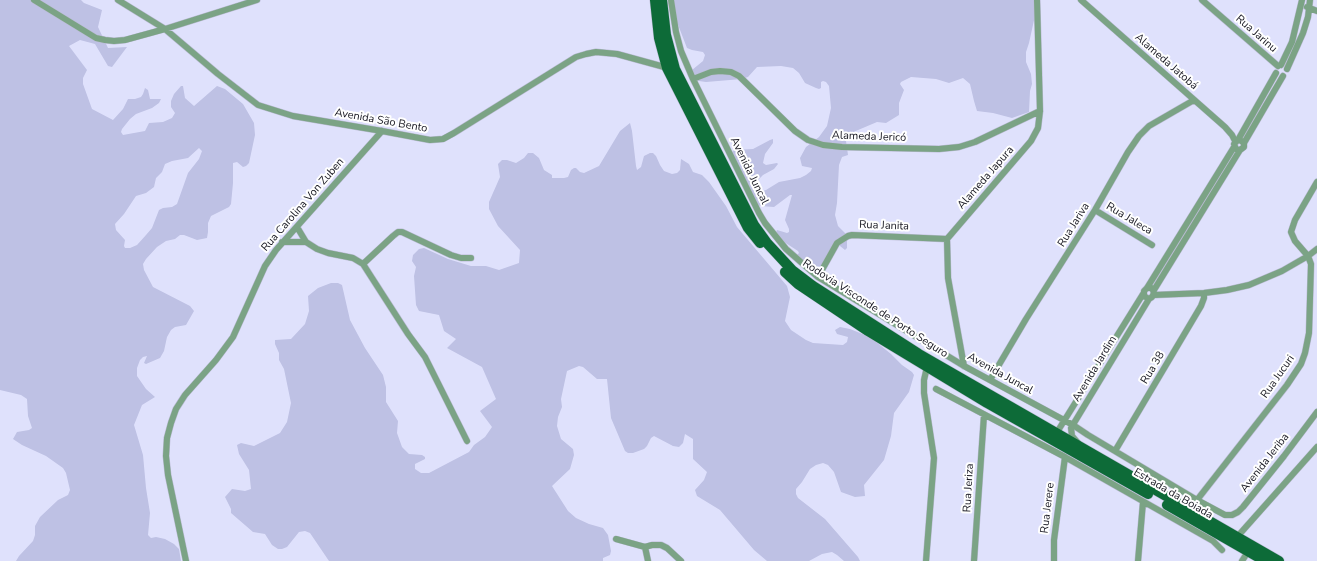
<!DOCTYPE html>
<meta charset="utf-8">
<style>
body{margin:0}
canvas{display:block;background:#dfe1fc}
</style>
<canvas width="1317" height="561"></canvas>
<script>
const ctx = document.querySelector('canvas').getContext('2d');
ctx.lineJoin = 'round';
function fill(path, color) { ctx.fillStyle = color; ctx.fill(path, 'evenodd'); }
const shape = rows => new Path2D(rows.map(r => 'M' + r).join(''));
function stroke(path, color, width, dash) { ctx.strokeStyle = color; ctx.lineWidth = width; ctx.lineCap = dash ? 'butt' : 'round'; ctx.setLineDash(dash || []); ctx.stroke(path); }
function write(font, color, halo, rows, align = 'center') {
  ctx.font = font + ' "Nunito Sans",sans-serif'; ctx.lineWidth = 4; ctx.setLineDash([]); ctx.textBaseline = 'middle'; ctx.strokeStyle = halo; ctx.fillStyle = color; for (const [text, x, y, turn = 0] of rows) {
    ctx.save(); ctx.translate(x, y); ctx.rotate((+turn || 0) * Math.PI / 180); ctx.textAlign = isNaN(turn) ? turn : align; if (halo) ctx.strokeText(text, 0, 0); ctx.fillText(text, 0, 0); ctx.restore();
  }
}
const green = shape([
 [0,0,81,0,84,3,102,10,98,27,108,48,127,47,112,67,108,66,95,44,80,40,69,46,87,70,83,78,83,84,92,109,113,120,123,109,128,99,135,99,141,97,143,94,145,88,148,90,150,99,161,99,159,103,152,108,136,114,130,119,122,129,121,132,123,135,145,131,149,123,163,122,172,118,175,113,171,107,171,101,174,94,181,86,183,86,185,98,194,106,217,86,225,89,243,104,254,123,255,135,249,163,246,166,243,167,237,162,233,163,233,183,231,204,229,207,211,216,208,223,208,232,207,238,197,240,184,235,180,235,175,239,166,241,157,247,146,259,143,264,144,270,153,287,190,306,194,311,186,325,175,327,171,330,167,337,164,351,160,358,146,364,144,363,147,356,143,357,140,360,137,368,137,376,146,389,155,397,142,405,134,425,143,455,146,488,150,513,148,535,151,538,156,537,165,539,174,544,179,549,181,561,16,561,19,556,33,541,35,535,35,526,40,517,58,500,68,495,70,490,66,473,63,468,46,456,22,445,13,439,17,432,29,430,32,428,28,416,27,399,21,395,0,390],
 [199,148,202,151,199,159,188,173,177,204,172,207,163,208,159,210,152,228,146,235,137,245,130,248,125,248,124,246,125,240,116,230,115,224,124,214,136,196,146,193,154,187,156,178,162,172,165,164,172,161,188,158],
 [672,0,1037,0,1038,2,1029,43,1026,52,1026,62,1031,74,1032,84,1030,91,1029,112,1012,118,993,113,977,111,974,101,970,84,963,78,949,83,936,79,911,77,901,82,900,84,904,90,899,103,899,115,886,123,877,122,851,133,846,141,848,155,842,157,839,165,837,203,835,215,838,226,847,235,847,248,845,250,840,246,837,245,825,264,818,267,810,266,799,259,797,255,799,253,798,251,781,240,776,232,777,230,787,233,789,232,789,229,785,220,792,195,790,195,774,207,760,206,756,204,731,154,734,150,753,149,770,140,773,139,773,143,765,154,763,163,766,165,777,163,778,164,774,169,763,175,758,180,756,187,759,192,766,190,779,182,800,178,806,175,811,171,812,168,802,166,800,158,806,147,819,137,827,126,831,108,829,86,826,82,823,81,821,82,821,88,819,89,816,88,805,83,799,73,793,68,781,66,757,67,748,77,742,79,706,82,699,81,693,78,692,70,703,61,705,55,703,52,692,50,687,48,675,17],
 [630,123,632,131,636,166,637,170,641,167,644,156,650,153,653,153,656,156,660,165,664,171,672,174,677,173,680,170,681,159,689,164,693,172,702,175,709,182,726,206,737,227,787,286,790,297,785,321,791,330,806,340,813,343,843,345,847,342,848,337,837,334,835,330,840,327,850,329,870,337,891,354,902,365,912,372,914,375,909,392,894,413,891,436,884,460,864,485,865,496,855,497,841,492,834,472,828,465,823,463,816,465,810,469,802,482,796,489,796,494,798,498,825,519,858,557,860,561,844,561,837,555,832,552,822,554,809,561,767,561,754,550,720,510,697,496,695,490,704,480,707,472,693,459,693,439,685,434,683,443,679,447,673,446,654,436,651,438,647,446,644,449,633,453,628,453,625,451,611,418,607,379,597,379,583,367,579,366,567,371,561,399,562,407,558,417,557,426,561,439,573,449,574,455,570,469,552,486,568,511,576,518,589,524,603,528,608,535,611,551,610,555,603,558,603,561,329,561,310,533,305,531,299,532,287,547,282,549,278,549,272,545,265,534,253,532,231,513,231,509,225,497,232,489,245,491,251,489,249,470,239,454,237,445,241,443,254,446,280,433,287,422,291,403,284,369,279,360,279,353,275,344,275,340,291,339,305,324,309,311,308,296,318,288,331,283,338,283,342,285,350,320,365,348,383,375,386,387,386,402,398,421,397,433,402,447,409,454,422,455,425,457,425,459,415,464,415,469,421,473,429,473,469,452,474,445,485,437,492,427,480,411,496,399,482,367,447,348,456,339,444,331,439,315,419,311,416,305,414,276,416,267,412,261,413,255,419,249,424,248,448,259,471,266,486,266,499,270,519,263,520,250,498,226,489,209,489,202,500,177,498,164,502,160,507,160,516,163,524,158,528,153,533,153,539,158,544,170,552,175,552,178,564,178,568,177,571,170,574,168,576,168,580,172,584,173,599,166,620,131]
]);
const minor = shape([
 [34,0,96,38,105,40,114,41,125,40,165,29,257,0],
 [118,0,165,29,218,74,258,105,293,116,382,131,430,140,443,139,454,133,576,57,586,54,596,52,617,54,668,68],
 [671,0,676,32,681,51,693,79,759,213,765,223,786,249,818,277,964,366,1073,425,1088,435,1197,500,1225,515,1232,515,1238,512,1243,507,1284,456,1317,412],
 [1081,0,1225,127,1232,135,1235,141],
 [1202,0,1278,66],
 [1307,7,1317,11],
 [1281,65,1292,42,1302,0],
 [1287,69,1303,33,1308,17,1310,0],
 [693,79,711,72,720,71,731,72,739,76,795,131,808,140,823,145,842,147,939,149,959,147,975,142,1040,111],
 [1238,140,1240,140,1244,143,1244,147,1240,150,1236,149,1234,144,1238,140,1276,73],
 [1244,143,1283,76],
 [1095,210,1152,245],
 [297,227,306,242,317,249,328,253,353,258,363,264,408,334,425,357,467,441],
 [282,242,306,242],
 [363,264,393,236,398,232,402,232,451,255,461,258,471,258],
 [818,277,837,243,848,236,852,235,947,239],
 [1147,288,1152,288,1154,293,1152,297,1149,299,1144,296,1144,291,1147,288,1234,147],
 [1154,290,1240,150],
 [1154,295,1204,293,1227,290,1249,285,1282,271,1308,256,1317,249],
 [964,366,948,278,947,239,1031,141,1038,128,1040,111,1037,0],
 [990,380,1026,319,1095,210,1128,152,1139,136,1149,126,1194,100],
 [936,389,1065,457,1213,541,1222,550],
 [1058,434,1059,429,1143,294],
 [1078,443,1072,436,1071,428,1149,299],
 [1115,451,1201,306,1204,298,1204,293],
 [1197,500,1287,385,1301,364,1305,353,1309,333,1311,264,1308,256,1295,241,1291,232,1295,220,1317,182],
 [1237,537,1317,447],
 [616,539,645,547,652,545,661,545,667,548,681,561],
 [645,547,648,561],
 [186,561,168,475,166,456,167,438,171,423,176,409,185,395,216,360,233,337,265,266,276,250,382,131],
 [926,561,934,458,924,393,924,380,927,367],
 [974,561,984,415],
 [1054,561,1054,540,1065,457],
 [1138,561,1143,502],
 [1242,561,1249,550]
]);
const primary = shape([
 [655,0,659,38,667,68,748,228,760,243],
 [662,0,666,35,675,69,754,225,767,243,792,270,813,286,919,354,1279,561],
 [785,272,798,284,868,331,987,403,1148,494],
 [1167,505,1265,561]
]);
const streetNames = [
 ["Rua Jarinu",1256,34,41],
 ["Alameda Jatobá",1166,62,41],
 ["Avenida São Bento",381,121,10],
 ["Alameda Jericó",869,137,2],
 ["Avenida Juncal",749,171,64],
 ["Alameda Japura",986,178,-49],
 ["Rua Carolina Von Zuben",303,205,-49],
 ["Rua Jaleca",1129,219,31],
 ["Rua Jariva",1074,225,-58],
 ["Rua Janita",884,226,2],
 ["Rodovia Visconde de Porto Seguro",875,309,33],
 ["Rua 38",1153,368,-59],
 ["Avenida Jardim",1095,369,-59],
 ["Avenida Juncal",1000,374,29],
 ["Rua Jucuri",1278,377,-55],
 ["Avenida Jeriba",1265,463,-52],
 ["Rua Jeriza",969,488,-87],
 ["Estrada da Boiada",1173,494,30],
 ["Rua Jerere",1048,508,-83]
];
fill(green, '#bec1e4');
stroke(minor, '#bbbcd4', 7);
stroke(primary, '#bbbcd4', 11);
stroke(minor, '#7ba385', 6);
stroke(primary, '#0d6b38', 10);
write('11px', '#161620', '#fff', streetNames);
</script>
